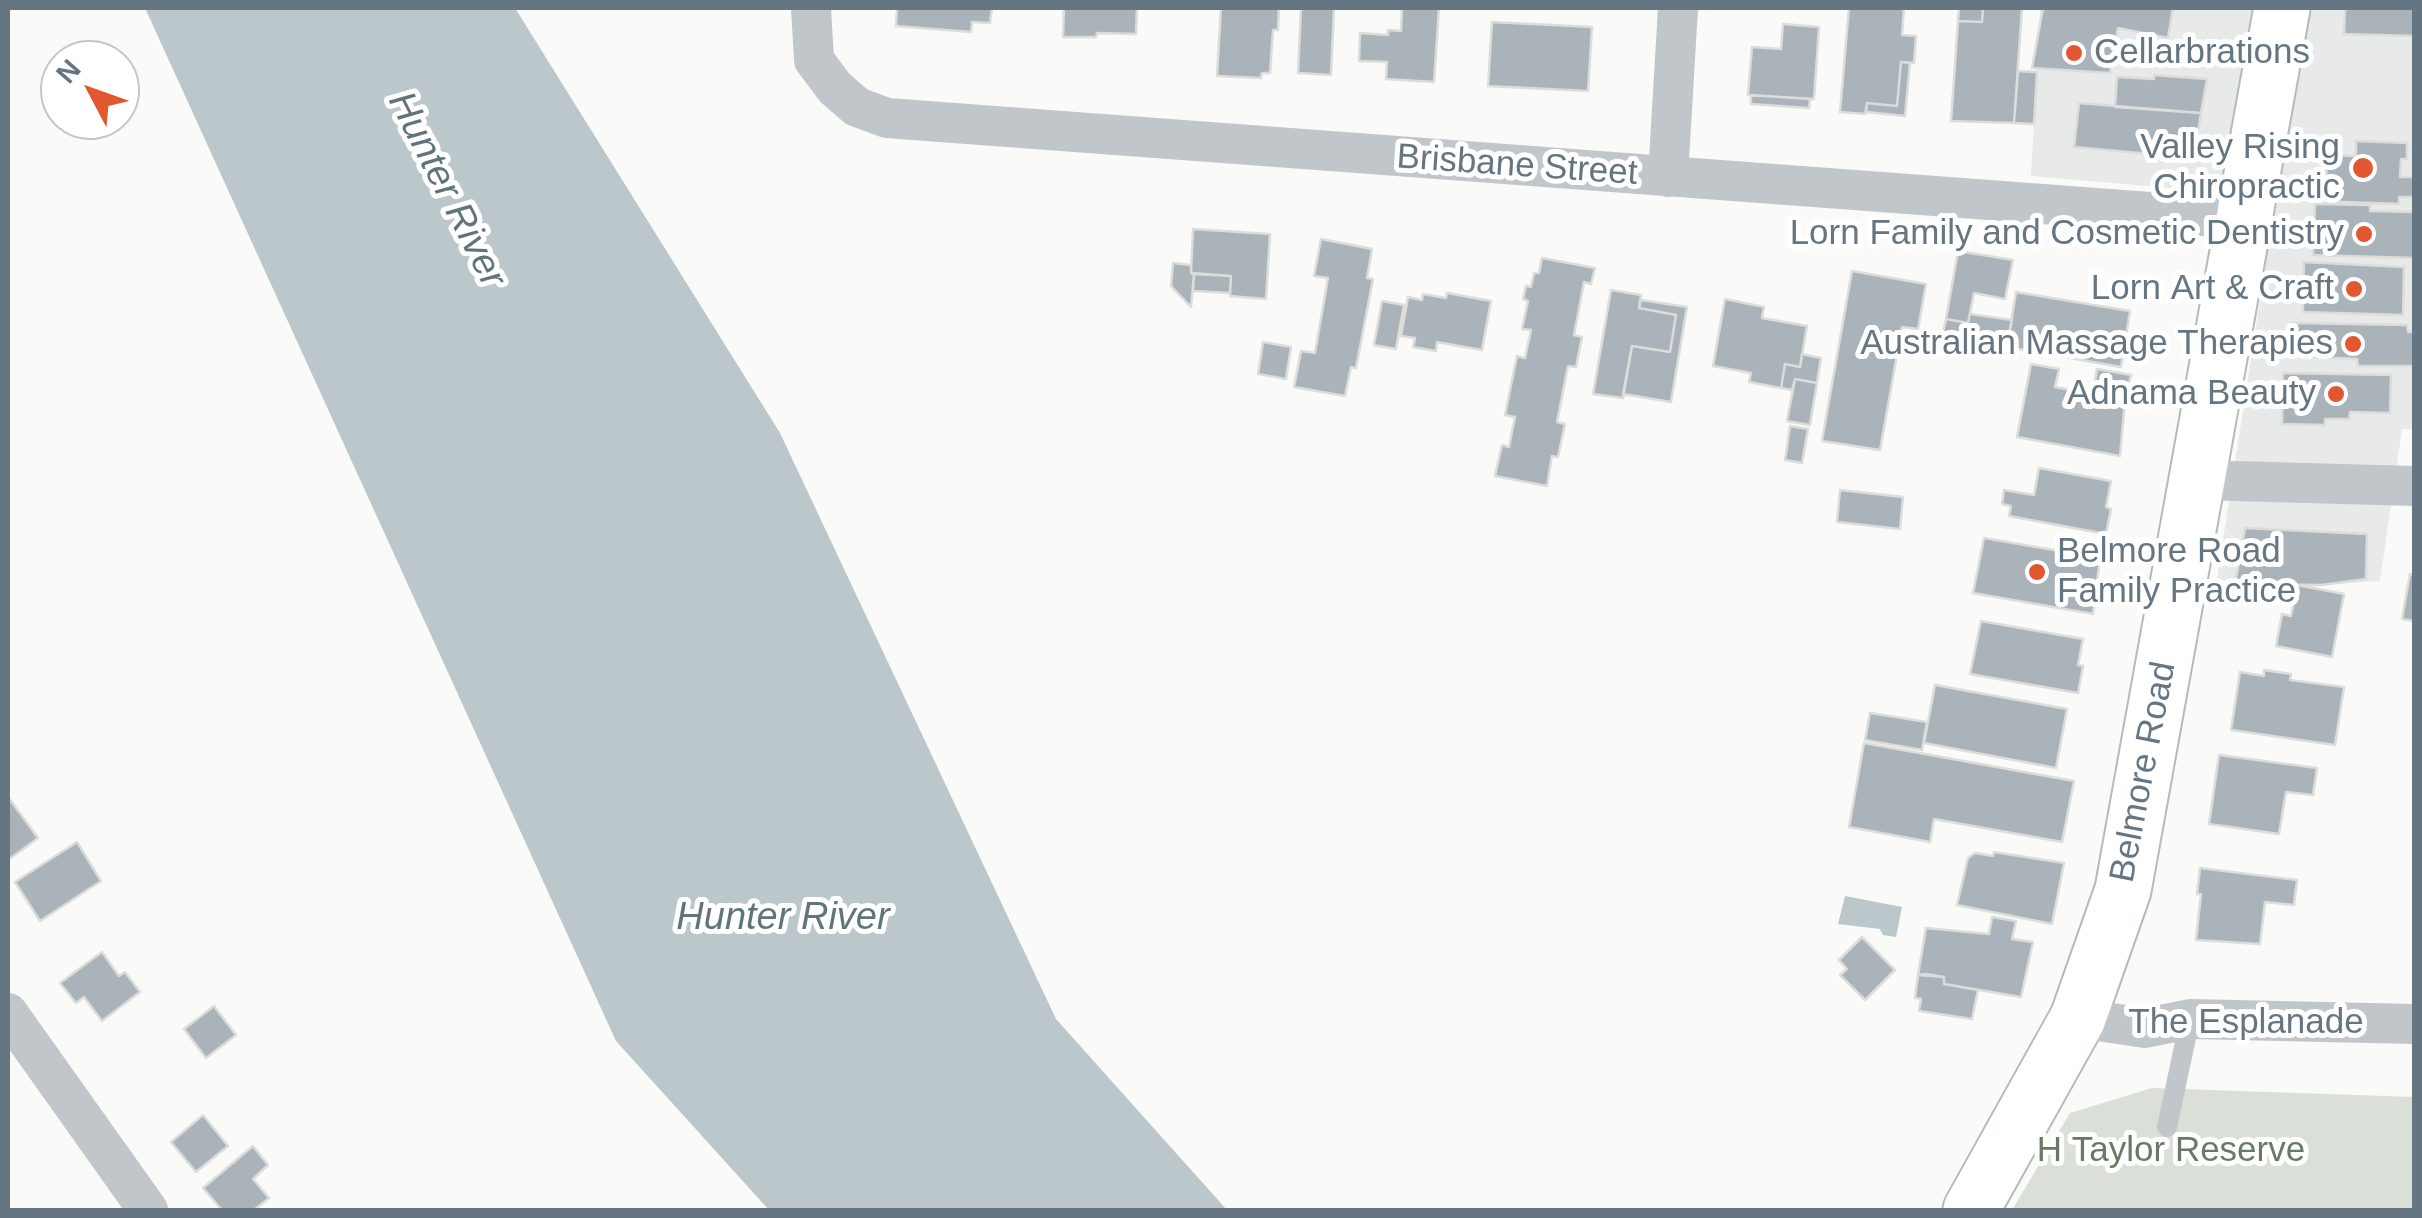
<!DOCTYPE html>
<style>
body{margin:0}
#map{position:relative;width:2422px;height:1218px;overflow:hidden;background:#fafaf8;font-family:Arial,sans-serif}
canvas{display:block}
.frame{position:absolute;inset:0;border:10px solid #657682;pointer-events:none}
.north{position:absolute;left:40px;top:40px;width:100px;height:100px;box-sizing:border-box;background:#fff;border:2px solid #c1c8cd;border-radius:50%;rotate:311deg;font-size:28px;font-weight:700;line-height:40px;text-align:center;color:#657682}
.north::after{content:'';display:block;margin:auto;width:35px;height:45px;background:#e15730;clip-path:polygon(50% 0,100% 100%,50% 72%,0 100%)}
</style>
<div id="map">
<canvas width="2422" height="1218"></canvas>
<div class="frame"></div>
<div class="north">N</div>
</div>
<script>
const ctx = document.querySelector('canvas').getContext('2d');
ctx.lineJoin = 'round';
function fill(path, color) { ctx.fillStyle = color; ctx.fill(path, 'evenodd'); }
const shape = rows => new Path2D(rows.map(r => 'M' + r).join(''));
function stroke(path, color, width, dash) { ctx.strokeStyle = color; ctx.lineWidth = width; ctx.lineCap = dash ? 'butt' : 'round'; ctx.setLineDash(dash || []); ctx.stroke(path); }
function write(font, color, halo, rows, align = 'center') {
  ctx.font = font + ' Arial,sans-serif'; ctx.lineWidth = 10; ctx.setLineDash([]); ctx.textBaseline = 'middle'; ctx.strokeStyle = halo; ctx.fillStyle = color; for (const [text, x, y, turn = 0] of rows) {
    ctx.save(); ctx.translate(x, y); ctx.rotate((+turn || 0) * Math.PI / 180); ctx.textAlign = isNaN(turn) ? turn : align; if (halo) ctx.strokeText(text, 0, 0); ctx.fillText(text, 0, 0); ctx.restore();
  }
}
const built = shape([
 [2040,8,2414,8,2414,429,2402,429,2380,581,2321,585,2216,585,2276,197,2031,176]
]);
const green = shape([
 [2152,1088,2414,1097,2414,1210,2012,1210,2070,1113]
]);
const water = shape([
 [145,8,515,8,780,433,1056,1019,1227,1210,769,1210,616,1041],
 [1845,896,1902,907,1896,937,1883,935,1880,929,1838,924]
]);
const building = shape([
 [897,8,992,8,990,23,972,22,971,32,896,26,897,8],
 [1064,8,1137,8,1136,34,1097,33,1096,37,1063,37,1064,8],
 [1221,8,1279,8,1278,30,1273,30,1270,73,1262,73,1261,78,1217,76,1221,8],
 [1301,8,1334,8,1331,75,1298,73,1301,8],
 [1402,8,1439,8,1434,82,1386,79,1387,62,1359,61,1360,33,1388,35,1388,30,1401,31,1402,8],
 [1849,8,1904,8,1902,35,1916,36,1914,63,1901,62,1897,106,1867,103,1865,114,1840,112,1849,8],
 [1959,8,1983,8,1982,22,1958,21,1959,8],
 [1983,8,2022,8,2014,123,1951,121,1958,21,1982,22,1983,8],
 [2043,8,2173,8,2168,38,2118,28,2110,73,2032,68,2043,8],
 [2348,8,2414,8,2414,36,2344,34,2345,10,2348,8],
 [1492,22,1592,27,1588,91,1488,86,1492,22],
 [1783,24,1819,27,1814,99,1748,95,1752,47,1781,49,1783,24],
 [1901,62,1910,63,1905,116,1866,112,1867,103,1897,106,1901,62],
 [2018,71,2037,72,2034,124,2014,123,2018,71],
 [2154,75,2207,79,2201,113,2115,107,2117,77,2154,79,2154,75],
 [1751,95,1810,99,1809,108,1751,104,1751,95],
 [2079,103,2201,113,2194,158,2074,147,2079,103],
 [2356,141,2407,143,2407,159,2401,159,2400,177,2414,177,2414,197,2399,197,2399,204,2315,201,2316,182,2326,182,2327,155,2356,156,2356,141],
 [2315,204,2370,205,2370,211,2414,212,2414,264,2413,258,2313,255,2315,204],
 [1193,229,1270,234,1266,299,1230,296,1231,276,1191,273,1193,229],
 [1321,239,1372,249,1367,278,1373,279,1356,368,1351,367,1345,396,1294,387,1301,351,1315,353,1328,278,1314,276,1321,239],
 [1958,251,2013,260,2005,299,1974,293,1968,323,1946,319,1958,251],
 [1542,258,1595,268,1591,284,1584,282,1574,335,1582,337,1576,367,1568,366,1557,422,1565,424,1558,457,1552,456,1547,486,1495,476,1502,445,1509,447,1515,417,1505,415,1517,356,1525,358,1531,330,1522,329,1528,301,1523,299,1526,286,1531,287,1534,273,1539,273,1542,258],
 [2304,262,2404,267,2403,315,2303,312,2304,262],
 [1173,263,1191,265,1191,273,1194,274,1191,307,1171,286,1173,263],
 [1852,271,1926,284,1918,329,1902,327,1880,450,1822,441,1852,271],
 [1194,274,1231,276,1230,293,1193,291,1194,274],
 [1611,290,1641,295,1639,308,1676,315,1670,352,1632,346,1623,398,1593,394,1611,290],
 [2016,292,2130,311,2121,367,2007,347,2016,292],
 [1447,293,1491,301,1482,350,1437,342,1436,351,1413,347,1415,338,1401,336,1408,297,1422,300,1423,294,1446,298,1447,293],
 [1725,299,1764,307,1762,318,1807,326,1800,367,1785,364,1781,388,1749,382,1751,373,1713,366,1725,299],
 [1641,300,1687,307,1671,402,1623,394,1632,346,1670,352,1676,315,1639,308,1641,300],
 [1382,301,1404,305,1396,349,1374,345,1382,301],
 [1970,314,2012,320,2007,347,1942,337,1946,319,1968,323,1970,314],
 [2292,323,2407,325,2408,332,2414,332,2414,366,2358,366,2357,359,2292,356,2292,323],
 [1263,342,1291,347,1286,379,1258,374,1263,342],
 [1802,354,1821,358,1817,383,1795,379,1792,390,1781,388,1785,364,1800,367,1802,354],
 [2031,364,2059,369,2055,387,2125,400,2120,456,2017,437,2031,364],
 [2097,369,2131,375,2125,400,2093,394,2097,369],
 [2283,373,2391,375,2390,413,2350,412,2349,419,2325,419,2325,425,2282,424,2283,373],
 [1795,379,1817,383,1810,425,1787,421,1795,379],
 [1790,426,1808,429,1802,463,1785,460,1790,426],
 [2039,468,2111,481,2106,507,2111,509,2106,534,2009,516,2011,506,2002,504,2004,490,2034,495,2039,468],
 [1840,490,1903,497,1900,529,1837,522,1840,490],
 [2245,528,2367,534,2366,579,2321,585,2235,584,2245,528],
 [1984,538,2100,558,2093,614,1973,593,1984,538],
 [2410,574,2414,575,2414,621,2402,619,2410,574],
 [2297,585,2344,594,2332,657,2276,646,2282,614,2291,616,2297,585],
 [1981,621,2083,639,2078,665,2083,666,2078,693,1970,674,1981,621],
 [2264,670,2291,674,2290,680,2344,687,2335,745,2231,730,2240,672,2264,676,2264,670],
 [1935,685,2067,709,2056,768,1924,743,1935,685],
 [1870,713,1927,722,1922,750,1865,740,1870,713],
 [1864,743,2074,781,2062,842,1934,819,1930,842,1849,827,1864,743],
 [2219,755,2317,768,2313,795,2286,792,2279,834,2209,824,2219,755],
 [8,797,38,838,8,860,8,797],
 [77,842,101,881,40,921,15,882,77,842],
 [1994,852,2064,863,2052,924,1957,905,1968,858,1975,853,1993,856,1994,852],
 [2200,868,2297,880,2294,905,2265,902,2260,944,2196,940,2201,894,2197,894,2200,868],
 [1992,917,2016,921,2012,939,2033,942,2021,997,1944,984,1944,977,1918,975,1926,928,1989,934,1992,917],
 [1862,937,1895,970,1865,1000,1840,975,1847,969,1839,960,1862,937],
 [102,952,119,976,125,972,140,992,102,1021,84,997,76,1003,60,983,102,952],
 [1926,974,1944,977,1944,984,1978,990,1972,1019,1919,1011,1921,999,1915,998,1918,975,1926,974],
 [214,1006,236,1035,206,1058,184,1029,214,1006],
 [203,1115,228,1146,196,1172,171,1142,203,1115],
 [253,1146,268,1165,253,1179,269,1198,254,1210,222,1210,203,1188,253,1146]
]);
const lane = shape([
 [2167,1127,2190,1019]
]);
const street = shape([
 [811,8,814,60,835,88,857,107,887,118,2244,219],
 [1668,177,1678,8],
 [2198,480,2414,486],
 [8,1013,148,1210],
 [2078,1018,2145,1028,2190,1019,2414,1024]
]);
const secondary = shape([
 [1971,1210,2078,1018,2123,890,2282,8]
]);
const markers = [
 [2074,53,10,"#e15730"],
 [2363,168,12,"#e15730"],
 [2364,234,10,"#e15730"],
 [2354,289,10,"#e15730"],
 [2353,344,10,"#e15730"],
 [2336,394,10,"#e15730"],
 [2037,572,10,"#e15730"]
];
const poiNames = [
 ["Cellarbrations",2094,53,"left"],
 ["Valley Rising",2340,148],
 ["Chiropractic",2340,188],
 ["Lorn Family and Cosmetic Dentistry",2344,234],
 ["Lorn Art & Craft",2334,289],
 ["Australian Massage Therapies",2333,344],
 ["Adnama Beauty",2316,394],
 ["Belmore Road",2057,552,"left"],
 ["Family Practice",2057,592,"left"]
];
const streetNames = [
 ["Brisbane Street",1517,166,4],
 ["Belmore Road",2144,772,-79],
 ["The Esplanade",2246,1023]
];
const parkNames = [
 ["H Taylor Reserve",2171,1151]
];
const waterNames = [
 ["Hunter River",446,190,63],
 ["Hunter River",783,918]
];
fill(built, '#e8e9e9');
fill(green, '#dadfd7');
fill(water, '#bcc7cc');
fill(building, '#aab3b9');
stroke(building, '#dcdcda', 2.5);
stroke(secondary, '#b3babe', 59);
stroke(lane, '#c1c6ca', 20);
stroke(street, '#c1c6ca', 40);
stroke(secondary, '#fff', 55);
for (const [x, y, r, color] of markers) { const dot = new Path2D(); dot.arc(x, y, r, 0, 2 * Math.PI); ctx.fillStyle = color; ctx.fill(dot); stroke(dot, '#fff', 4); }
write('35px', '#657682', '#fff', poiNames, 'right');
write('35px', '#657682', '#fff', streetNames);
write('35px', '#687a64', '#fff', parkNames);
write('italic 38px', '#60747c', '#fff', waterNames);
</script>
